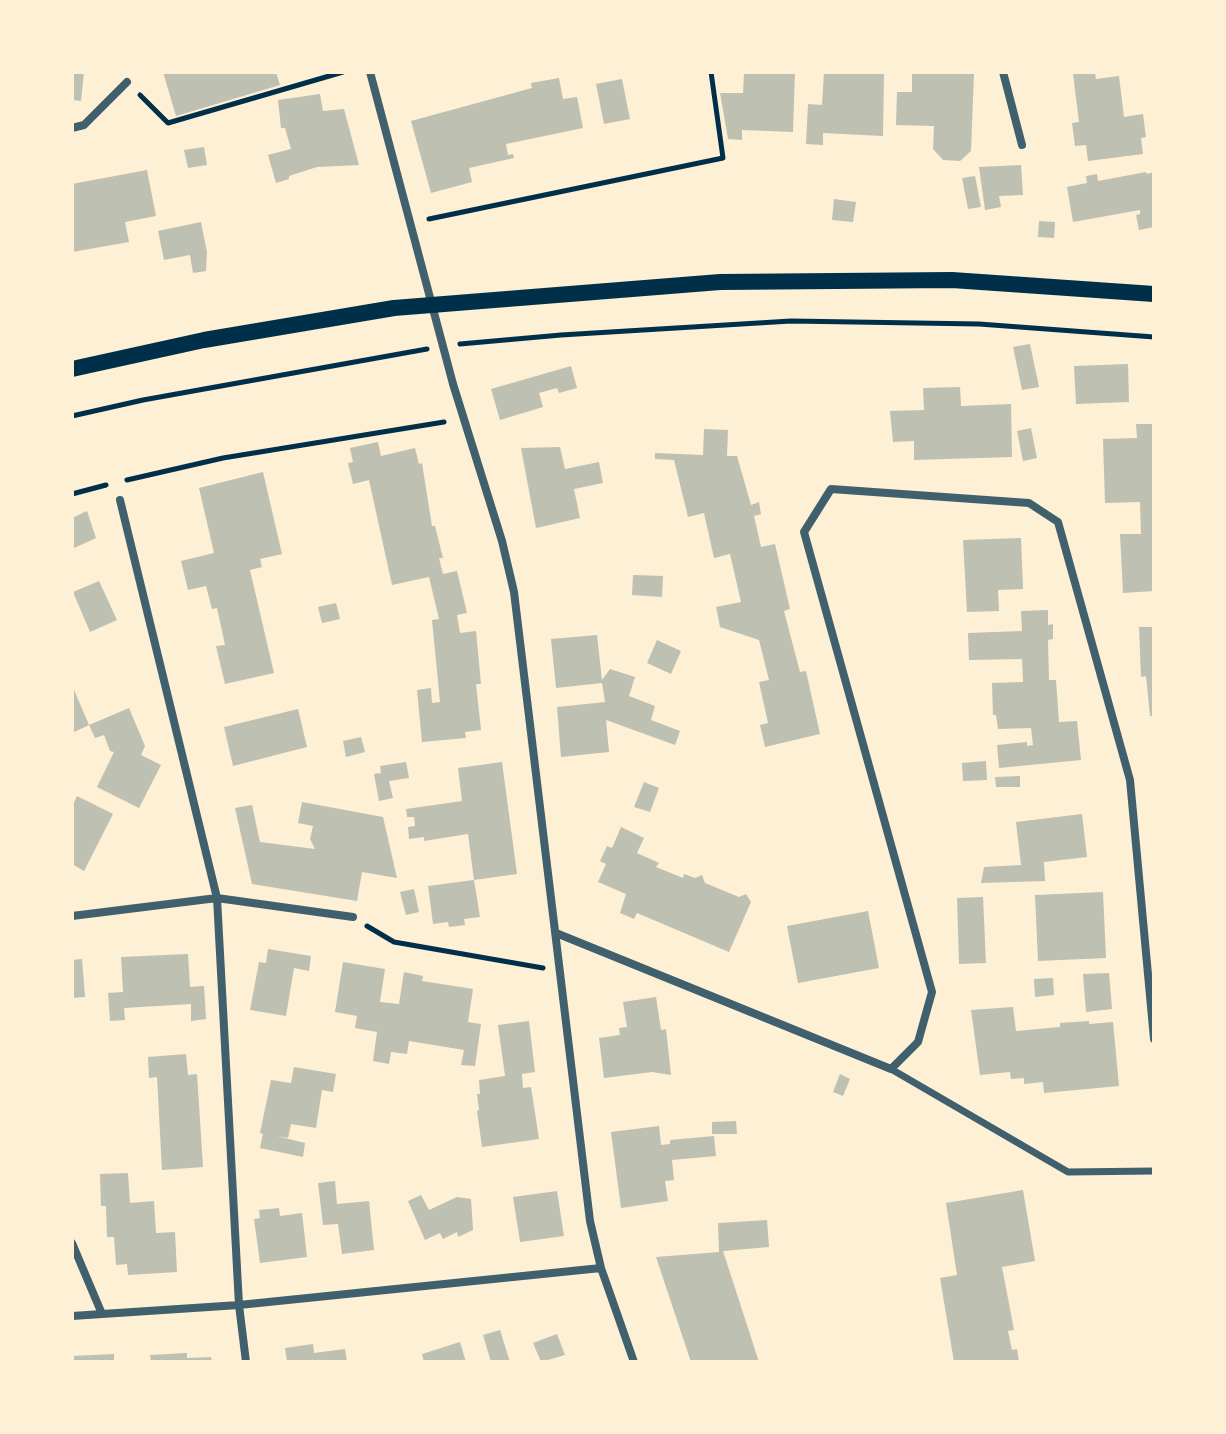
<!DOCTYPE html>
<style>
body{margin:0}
#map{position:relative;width:1226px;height:1434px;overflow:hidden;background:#fdf0d5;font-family:"Playfair Display",serif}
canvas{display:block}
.frame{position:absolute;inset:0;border:74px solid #fdf0d5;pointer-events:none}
</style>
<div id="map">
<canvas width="1226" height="1434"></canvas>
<div class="frame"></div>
</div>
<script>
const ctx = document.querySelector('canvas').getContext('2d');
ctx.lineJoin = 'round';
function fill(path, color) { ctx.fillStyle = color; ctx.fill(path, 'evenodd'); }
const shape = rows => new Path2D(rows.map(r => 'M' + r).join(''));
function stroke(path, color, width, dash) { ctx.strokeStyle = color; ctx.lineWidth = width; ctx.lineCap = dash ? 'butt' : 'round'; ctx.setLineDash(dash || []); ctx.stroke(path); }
const building = shape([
 [72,72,84,72,81,101,72,100],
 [163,72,276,72,280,85,176,116],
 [744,72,795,72,793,132,742,130,742,140,728,139,720,93,743,93],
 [824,72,884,72,883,136,823,133,823,145,806,144,808,104,822,105],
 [912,72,974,73,971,151,960,161,943,160,933,149,934,126,896,125,897,92,912,92],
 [1095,72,1096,79,1119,76,1124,117,1143,114,1146,137,1141,138,1143,154,1088,161,1086,145,1075,146,1072,123,1079,122,1073,74],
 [559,78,563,99,577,97,583,128,506,144,508,155,513,154,514,158,469,168,472,182,431,193,411,121,532,88,531,83],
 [622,79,630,119,604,124,596,84],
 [320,94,323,111,344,109,359,165,317,167,289,176,289,179,276,183,268,155,291,149,285,128,281,128,278,100],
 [204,147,207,165,188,168,184,150],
 [1021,165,1023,195,999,196,1001,207,985,210,979,167],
 [147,170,156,216,125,222,129,242,72,252,72,184],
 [1146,172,1147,174,1154,172,1154,227,1139,230,1136,215,1140,214,1140,210,1073,222,1067,187,1087,183,1086,176,1097,174,1098,181],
 [975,176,981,207,968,209,962,178],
 [834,199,856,202,853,222,832,220],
 [1039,221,1055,222,1054,238,1038,237],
 [201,222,207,252,206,271,193,273,190,255,164,260,158,231],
 [1030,344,1039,387,1022,390,1013,347],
 [1128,364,1129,402,1076,404,1074,366],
 [571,366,577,388,559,393,557,388,539,393,543,407,500,420,491,389],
 [960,387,961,406,1011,404,1012,457,914,460,914,441,893,442,890,411,924,410,923,388],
 [1136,424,1154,424,1154,591,1123,593,1120,534,1141,534,1140,502,1105,503,1103,439,1137,438],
 [1031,428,1037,458,1023,461,1017,431],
 [704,429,728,430,727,456,737,456,751,505,759,502,761,514,754,516,761,547,775,544,790,609,784,611,800,672,806,671,820,734,765,747,760,725,768,723,759,682,769,680,759,640,720,627,716,607,741,602,730,554,714,558,704,513,688,517,674,460,655,459,655,453,703,455],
 [378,442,381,456,415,448,419,464,422,463,432,526,435,526,443,558,439,558,443,574,457,571,467,613,457,615,460,633,476,631,481,684,476,684,481,730,465,732,466,738,422,742,417,690,431,688,432,703,440,702,432,620,439,619,429,577,392,585,369,480,353,484,348,463,353,462,350,448],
 [560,447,565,469,599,462,603,483,574,489,580,518,536,528,521,448],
 [263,472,282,554,260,559,262,567,250,570,274,673,225,684,216,646,225,645,217,608,212,609,206,586,188,590,181,561,214,553,199,488],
 [87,511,96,538,72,549,72,518],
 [1021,538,1023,589,998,590,999,611,967,612,963,540],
 [633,575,663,576,662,597,632,595],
 [99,581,117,620,90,632,73,592],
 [336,603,340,619,322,623,318,607],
 [1048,610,1048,625,1053,624,1053,639,1048,640,1049,680,1056,680,1059,722,1077,721,1081,760,999,768,997,745,1027,742,1027,746,1033,745,1031,728,998,729,996,715,993,715,992,683,1023,682,1022,659,969,660,968,633,1022,631,1021,611],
 [1139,627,1154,627,1154,716,1150,716,1146,676,1141,677],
 [597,635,602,680,610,669,635,677,629,696,655,706,651,720,680,731,675,745,606,720,609,752,561,757,557,707,605,702,602,683,556,688,551,639],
 [657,640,681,651,671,674,647,663],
 [72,685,89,725,129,708,145,746,141,755,161,765,139,808,97,787,114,752,110,751,104,735,95,738,89,725,72,733],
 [298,709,307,747,233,766,224,727],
 [361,737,365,752,346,757,343,741],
 [986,761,987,780,963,781,962,763],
 [406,762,409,778,389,781,393,798,379,801,374,774,381,773,380,766],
 [502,762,517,874,474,880,480,917,464,919,465,925,449,927,448,922,433,924,428,886,474,880,468,834,424,841,424,837,409,839,408,827,415,826,414,817,407,817,406,809,462,801,458,768],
 [1020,776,1020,787,996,787,995,777],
 [644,782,659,788,650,812,634,807],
 [77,796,113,814,84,871,72,864,72,807],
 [302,802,383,817,397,878,362,872,357,901,252,884,235,808,252,805,260,842,315,849,310,839,313,826,298,823],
 [1082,814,1087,857,1044,862,1045,881,981,883,984,867,1021,865,1016,822],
 [621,827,644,838,637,853,659,863,656,867,683,878,684,874,695,878,702,875,705,883,739,897,746,894,751,902,729,952,637,913,634,919,620,913,626,894,598,882,606,864,600,861,607,846,612,848],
 [414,889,419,912,406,915,400,892],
 [1103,892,1106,958,1038,961,1035,895],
 [983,897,986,963,959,964,957,898],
 [868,911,879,968,798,983,787,926],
 [268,949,311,956,309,971,294,968,286,1016,250,1010,259,962,266,963],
 [188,954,190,987,204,986,206,1019,191,1021,191,1004,124,1008,125,1020,110,1021,108,993,123,992,121,957],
 [82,959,85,997,72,998,72,960],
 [343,962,385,969,380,1002,399,1004,404,972,423,976,422,981,473,989,468,1022,481,1024,475,1066,461,1065,464,1050,409,1041,407,1054,391,1052,389,1064,373,1061,377,1032,355,1028,357,1016,335,1012],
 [1109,973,1112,1009,1086,1012,1083,974],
 [1053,978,1054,995,1035,997,1034,979],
 [656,997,661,1030,666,1029,671,1075,652,1072,604,1078,599,1038,620,1035,619,1028,627,1027,623,1002],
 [1013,1007,1016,1031,1060,1027,1060,1023,1074,1022,1089,1021,1089,1024,1113,1022,1119,1086,1044,1093,1043,1082,1024,1084,1024,1078,1011,1079,1010,1072,980,1075,971,1010],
 [529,1021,535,1072,522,1074,523,1088,531,1087,539,1139,482,1147,477,1111,479,1110,477,1094,480,1094,479,1080,505,1076,498,1025],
 [186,1054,188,1075,197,1074,203,1167,162,1170,157,1077,149,1078,148,1057],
 [294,1067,336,1074,333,1092,322,1090,316,1128,291,1124,288,1138,276,1136,305,1143,303,1157,260,1148,263,1134,260,1133,271,1080,291,1083],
 [840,1074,850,1079,843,1096,833,1092],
 [736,1121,737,1134,712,1134,712,1122],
 [659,1126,661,1145,670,1144,670,1140,714,1136,716,1156,672,1160,674,1180,665,1181,668,1201,621,1208,611,1132],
 [128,1173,130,1203,154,1201,156,1233,175,1232,177,1272,128,1275,127,1264,116,1265,114,1237,107,1237,106,1206,101,1206,100,1174],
 [335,1181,337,1204,369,1201,374,1250,342,1254,338,1224,323,1225,318,1183],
 [1023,1190,1035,1261,1002,1267,1014,1330,1008,1331,1012,1350,1017,1349,1019,1362,954,1362,940,1278,957,1275,946,1203],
 [557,1191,564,1236,520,1242,513,1197],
 [421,1195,429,1210,457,1197,471,1199,473,1230,458,1237,457,1232,443,1239,440,1233,425,1240,408,1201],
 [279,1208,280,1216,302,1213,307,1257,260,1263,254,1219,260,1218,259,1210],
 [767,1220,769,1247,723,1251,759,1362,691,1362,656,1257,719,1252,718,1223],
 [500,1330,510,1362,491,1362,483,1335],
 [557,1334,565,1355,541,1362,533,1343],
 [460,1342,466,1362,424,1362,422,1354],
 [313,1344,314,1353,345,1349,347,1362,287,1362,285,1348],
 [187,1353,187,1358,211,1357,212,1362,151,1362,150,1355],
 [114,1354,114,1362,72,1362,72,1356]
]);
const path = shape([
 [140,95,168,123,343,72],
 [429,219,723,158,711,72],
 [460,344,561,335,791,321,979,324,1154,337],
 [72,416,143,400,427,349],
 [127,480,223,458,444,422],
 [72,494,106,485],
 [367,926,394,942,543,968]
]);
const pedestrian = shape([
 [891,1069,1068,1172,1154,1171]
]);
const minor = shape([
 [370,72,453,384,502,541,514,592,590,1221,601,1268,634,1362],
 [1003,72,1022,145],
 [72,128,84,125,127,82],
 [120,500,217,898,239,1305,246,1362],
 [72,916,217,898,353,917],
 [556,933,891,1069,918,1042,932,992,804,532,831,489,1029,503,1058,522,1130,780,1154,1039],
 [72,1243,102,1314],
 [72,1316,239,1305,601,1268]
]);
const secondary = shape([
 [72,369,204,340,394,308,720,282,952,280,1154,294]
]);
fill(building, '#bec0b2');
stroke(path, '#003049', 5);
stroke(pedestrian, '#3f606c', 7);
stroke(minor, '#3f606c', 8);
stroke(secondary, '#003049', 16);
</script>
